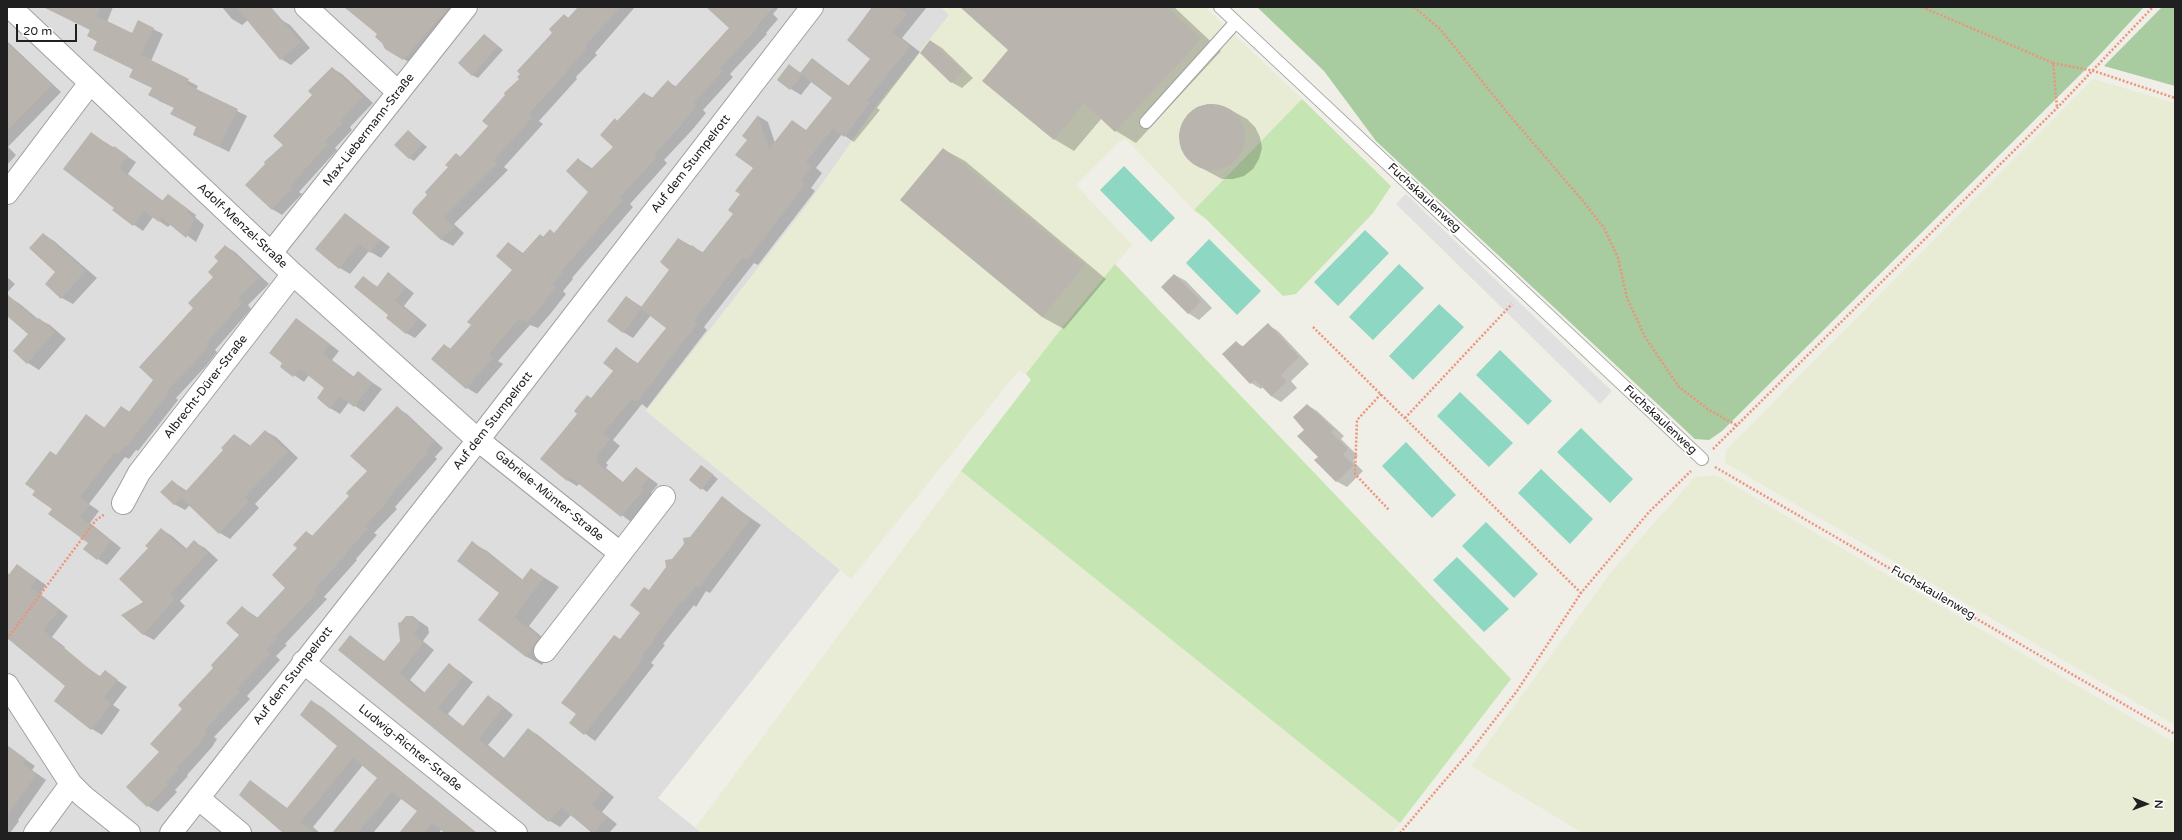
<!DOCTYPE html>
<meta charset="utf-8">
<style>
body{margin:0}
#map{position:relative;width:2182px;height:840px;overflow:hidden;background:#efeee7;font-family:"Varela Round",sans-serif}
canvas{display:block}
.frame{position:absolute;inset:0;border:8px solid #202020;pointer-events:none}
.north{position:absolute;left:2126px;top:784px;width:40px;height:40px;-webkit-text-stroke:3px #fff;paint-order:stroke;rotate:91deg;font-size:11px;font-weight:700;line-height:16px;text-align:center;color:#202020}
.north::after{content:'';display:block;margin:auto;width:14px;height:18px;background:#202020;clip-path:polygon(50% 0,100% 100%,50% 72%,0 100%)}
.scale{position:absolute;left:16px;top:24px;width:61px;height:18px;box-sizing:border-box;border:2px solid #202020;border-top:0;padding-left:5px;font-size:12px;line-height:14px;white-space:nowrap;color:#202020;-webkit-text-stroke:3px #fff;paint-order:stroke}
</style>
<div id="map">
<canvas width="2182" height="840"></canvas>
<div class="frame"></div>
<div class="north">N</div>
<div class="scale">20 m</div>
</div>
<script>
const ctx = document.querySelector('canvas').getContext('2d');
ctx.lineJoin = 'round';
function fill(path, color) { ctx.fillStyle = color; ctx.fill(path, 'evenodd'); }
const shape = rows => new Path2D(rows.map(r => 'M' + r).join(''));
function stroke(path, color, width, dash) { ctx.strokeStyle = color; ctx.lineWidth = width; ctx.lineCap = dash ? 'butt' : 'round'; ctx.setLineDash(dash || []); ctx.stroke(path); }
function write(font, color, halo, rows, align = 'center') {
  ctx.font = font + ' "Varela Round",sans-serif'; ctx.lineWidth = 3.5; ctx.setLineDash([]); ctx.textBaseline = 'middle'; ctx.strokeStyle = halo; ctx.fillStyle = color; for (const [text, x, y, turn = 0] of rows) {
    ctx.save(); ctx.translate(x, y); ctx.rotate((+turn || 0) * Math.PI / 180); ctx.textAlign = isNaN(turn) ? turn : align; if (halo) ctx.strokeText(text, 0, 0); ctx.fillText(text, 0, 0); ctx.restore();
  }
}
const residential = shape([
 [7,7,941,7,950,15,881,100,808,204,647,411,840,570,658,798,702,833,7,833]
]);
const farmland = shape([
 [941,7,1205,7,1302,99,1194,210,1126,139,1119,142,1076,185,1132,245,1065,324,1026,374,1019,370,851,579,646,411,808,204,881,100,949,15],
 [2093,79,2175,103,2175,725,1725,463,1726,450],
 [961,471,1400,823,1391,833,702,833,695,828],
 [1716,475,2175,743,2175,833,1583,833,1471,766,1611,572,1695,477]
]);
const grass = shape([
 [1302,99,1391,186,1373,213,1296,294,1283,296,1206,219,1194,210],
 [1115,264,1511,679,1400,823,961,471,1031,380,1026,374,1065,324]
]);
const forest = shape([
 [1257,7,2144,7,2092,63,1722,431,1709,440,1695,439,1376,141,1324,71],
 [2162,7,2175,7,2175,86,2104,66]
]);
const pitch = shape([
 [1124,166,1175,218,1151,242,1100,190],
 [1365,230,1389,253,1338,306,1314,282],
 [1209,239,1261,291,1237,315,1186,263],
 [1399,264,1424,288,1373,340,1349,317],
 [1439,304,1464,327,1413,380,1389,356],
 [1500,350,1552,401,1528,425,1476,375],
 [1460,392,1513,443,1489,467,1437,416],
 [1581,428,1633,479,1610,503,1557,452],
 [1406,442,1456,495,1432,518,1382,466],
 [1541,469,1593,519,1570,544,1518,493],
 [1486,522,1538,574,1514,598,1462,546],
 [1457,557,1509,609,1484,632,1433,580]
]);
const parking = shape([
 [1406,194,1612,391,1600,404,1396,204]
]);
const shadow = shape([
 [63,7,113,7,107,22,133,34,153,29,163,34,151,61,198,86,196,90,247,116,229,152,194,134,197,127,175,108,159,101,153,88,134,70,104,55,98,42,88,36,91,30],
 [222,7,268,7,280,19,290,25,310,48,291,65,281,59,248,20,242,25,232,19],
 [347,7,464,7,415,66,386,48,378,34],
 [580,7,635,7,595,53,597,55,576,77,577,79,539,121,543,124,504,167,508,170,454,224,464,233,453,246,442,240,413,213,449,167,456,154,461,157,489,126,564,15,569,18],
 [708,7,779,7,773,14,778,19,766,33,767,34,730,74,733,77,703,110,706,113,693,129,664,160,667,163,630,204,633,207,572,278,573,279,563,291,566,294,551,313,538,328,530,325,498,361,503,364,477,394,467,388,444,345,451,349,473,325,514,270,509,243,524,254,540,235,544,237,555,234,590,192,578,159,593,169,615,147,615,120,618,121,644,93,653,98,668,82,677,87,730,28],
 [872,7,927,7,902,38,920,52,877,108,880,110,854,142,842,134,816,168,822,173,811,188,815,191,758,265,754,263,704,327,707,330,647,408,642,404,613,440,620,446,606,463,608,465,606,468,624,483,636,468,658,484,651,493,653,495,631,522,580,483,577,486,567,480,592,399,614,371,616,349,639,364,667,328,651,315,633,338,623,332,626,297,642,307,670,269,679,239,704,253,734,213,754,168,748,140,758,116,768,122,775,143,807,131,833,97,812,81,801,95,791,89,779,80,790,66,801,73,812,59,849,86,872,59,848,40],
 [967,7,1174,7,1221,51,1136,143,1116,131,1102,118,1074,151,1054,139,1009,50],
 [485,35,503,50,478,78,472,75],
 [7,41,61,92,8,147,16,155,7,165],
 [931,41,942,48,973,78,962,88,951,82],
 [332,68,342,74,373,103,350,127,352,130,335,148,337,150,299,192,302,194,282,215,272,209,284,145],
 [1208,104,1219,105,1229,109,1247,119,1255,127,1260,137,1262,148,1259,159,1253,169,1244,176,1233,179,1222,179,1194,164,1186,156,1181,146,1179,135,1182,124,1188,114,1197,107],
 [408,131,427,147,414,161,409,158],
 [91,133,136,162,128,174,163,201,168,195,196,215,195,217,204,225,196,242,171,224,168,227,153,217,143,231,113,210,115,208],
 [943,149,965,161,1106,279,1064,329,1042,317],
 [345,214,390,247,381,258,369,251,350,274,340,268],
 [43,234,54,241,97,278,73,304,62,298,57,272],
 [225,246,235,252,269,284,248,305,251,309,215,350,217,352,206,366,176,398,178,400,138,451,136,450,129,459,125,457,89,504,99,511,90,523,121,548,107,565,98,559,89,543,53,509,57,456,87,416,105,428,122,407,130,412,154,380,194,307,214,277],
 [388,274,414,293,404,306,427,325,415,338,406,333,390,315,363,278,378,287],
 [1175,275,1186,281,1212,308,1199,320,1188,313],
 [7,277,15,284,7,293],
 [9,297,20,304,38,319,50,325,66,339,39,370,28,363,29,334,7,314,7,300],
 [297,319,339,351,332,360,354,377,358,373,382,389,364,412,349,402,340,414,330,408,326,388,309,375,304,382,281,366],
 [1268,325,1278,331,1309,364,1291,381,1297,388,1281,402,1271,396,1263,387,1261,389,1251,383,1236,342,1244,347],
 [1307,405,1317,411,1344,436,1341,439,1358,456,1353,461,1363,471,1347,487,1336,481,1305,430],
 [397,408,407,414,443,448,435,457,437,459,395,507,397,509,374,533,377,535,356,559,357,560,324,597,327,599,285,644,287,645,276,656,280,660,247,696,250,699,214,737,217,739,212,747,187,775,188,776,175,790,177,792,158,812,148,806,128,787,160,752,183,709,240,635,242,607,258,618,286,588,298,548,306,532,313,536,350,496,368,471],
 [265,431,276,437,298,458,255,504,259,508,230,539,220,533,190,505,185,510,174,504,172,481,187,491,225,450,235,435,251,446],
 [701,466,718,479,707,492,690,480],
 [722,498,761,525,710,593,706,591,696,607,694,605,663,644,665,645,651,663,654,665,595,741,571,723,578,714,621,640,642,613,650,591],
 [161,529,172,536,187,549,194,542,205,548,218,560,180,601,185,606,154,640,143,634,149,548],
 [472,543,487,551,523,580,531,569,559,587,529,626,554,647,542,665,527,657,480,620,500,593],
 [17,565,46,585,40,594,68,616,52,637,65,647,48,669,7,629,7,573,10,575],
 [413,617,428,627,429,633,423,641,434,650,410,680,425,693,449,665,459,671,473,682,448,714,464,727,488,697,499,703,513,715,488,745,504,758,528,729,538,735,614,797,602,812,617,824,609,833,592,833,571,815,560,827,550,821,339,650,350,636,385,662,401,642],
 [78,661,101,677,105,672,127,687,113,705,120,710,102,735,92,729,67,686],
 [311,701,322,707,477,833,445,833,441,830,439,833,400,833,418,811,402,798,373,833,334,833,379,778,363,765,313,827,320,833,286,833,250,782,288,809,339,746],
 [12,750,35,766,32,770,46,780,18,820,19,821,10,833,7,833,7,756]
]);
const building = shape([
 [43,7,101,7,97,16,132,33,138,20,154,28,141,55,189,79,186,84,238,109,219,147,193,135,196,127,170,114,174,108,148,95,152,88,129,77,133,69,93,50,97,41,87,36,90,30],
 [236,7,271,7,301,42,280,60],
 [344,7,449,7,403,60,385,49,382,43,375,37,377,34],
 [578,7,621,7,585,46,587,48,566,71,567,72,529,114,533,117,494,160,498,163,444,217,454,227,441,240,412,213,414,209,427,195,425,192,448,167,445,165,456,153,460,157,488,126,482,121,505,95,504,93,519,79,517,77,520,74,517,71,552,33,549,29,564,14,568,18],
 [706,7,774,7,756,27,758,28,720,68,723,71,693,104,696,106,683,123,655,154,657,157,620,197,623,200,562,271,563,273,553,284,556,287,541,307,527,323,522,319,521,321,519,319,489,354,493,358,466,389,431,359,444,344,450,349,471,325,467,322,512,270,496,256,508,242,522,254,540,234,543,237,550,229,554,233,588,192,566,171,578,158,590,170,613,147,600,135,615,118,617,121,644,92,651,99,668,80,675,87,729,28],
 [873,7,898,7,907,14,892,32,910,46,867,101,870,103,844,137,833,128,806,162,812,167,801,181,805,185,747,260,743,257,694,321,698,323,637,402,632,399,603,433,610,439,596,457,598,458,596,462,622,483,636,467,649,478,641,487,644,489,621,517,570,477,567,481,540,459,577,414,574,411,587,395,591,398,613,371,603,363,616,347,637,364,666,328,641,309,623,333,607,321,626,296,641,307,669,270,660,262,678,238,690,247,692,245,702,253,733,214,728,210,740,194,735,191,753,168,735,155,747,140,742,136,758,115,769,149,792,120,806,130,832,98,802,75,790,90,777,80,789,64,800,73,812,58,848,86,870,59,847,40],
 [960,7,1167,7,1201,39,1115,132,1084,103,1054,140,982,81,1008,50],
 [484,34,498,46,472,76,458,63],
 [930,40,963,71,951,83,920,53],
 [7,43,52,85,7,131],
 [332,67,363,97,340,121,343,123,325,141,328,144,290,186,292,188,272,210,245,185,265,164,264,162,283,145,273,136,312,95,308,91],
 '1179 137a33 33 0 1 1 66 0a33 33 0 1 1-66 0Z',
 [408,130,423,144,409,159,394,145],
 [91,132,112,148,114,146,128,156,119,168,162,201,168,194,188,209,186,211,195,219,186,238,162,218,159,222,144,211,133,226,112,210,114,208,63,169],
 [943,148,1085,265,1042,317,900,200],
 [345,213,380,240,370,253,359,244,339,269,315,249],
 [43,233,86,271,61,299,45,284,55,272,29,248],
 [225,245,259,277,238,299,242,303,206,344,208,346,196,361,167,391,169,393,127,446,126,445,118,454,115,452,80,497,90,505,80,517,111,541,97,560,83,549,88,543,48,514,52,509,32,495,35,491,25,484,50,451,56,455,86,414,104,428,121,406,129,412,153,380,139,367,193,308,188,303,213,277,208,272,218,261,214,257],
 [388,272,406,287,395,301,418,319,406,334,386,318,388,315,354,287,363,276,377,287],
 [1174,274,1201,301,1188,314,1161,287],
 [7,294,36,320,39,318,55,332,27,364,13,351,28,334,7,316],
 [296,318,330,344,323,354,353,377,358,371,373,383,354,407,339,396,330,409,317,398,324,388,300,369,293,377,280,367,282,363,269,353],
 [1268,323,1299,357,1281,375,1287,382,1271,396,1255,380,1250,384,1222,354,1236,341,1242,347],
 [1307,404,1334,429,1331,432,1348,449,1343,455,1354,465,1336,482,1314,460,1318,457,1297,436,1304,430,1293,417],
 [397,406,434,441,426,450,428,452,386,501,388,502,365,526,368,529,346,553,347,554,314,590,317,593,275,637,277,639,266,650,270,654,237,689,240,692,205,730,207,733,202,741,177,768,179,770,166,783,168,785,147,807,126,787,159,752,150,744,182,709,178,705,213,668,211,665,239,635,226,623,242,606,256,619,285,588,272,575,297,548,293,545,306,531,312,536,349,496,346,493,367,471,350,456],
 [265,430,288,452,245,497,249,501,219,534,181,498,174,505,160,492,172,480,185,492,223,450,221,448,234,434,249,447],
 [701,465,714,475,701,490,689,480],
 [722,496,751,519,699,588,696,585,685,601,683,600,654,638,655,639,642,656,644,658,584,735,569,723,576,714,561,703,614,635,620,639,640,613,630,605,644,587,649,590,666,567,665,560,672,559,684,544,683,538,690,537,694,532],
 [161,528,185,550,194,540,208,553,170,594,175,599,143,635,121,615,143,602,119,579,148,548,145,546],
 [472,541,522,580,531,568,544,578,514,617,540,637,526,657,478,620,499,593,457,561],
 [17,564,37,579,30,587,59,610,43,630,99,677,105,670,118,680,104,698,111,704,91,730,54,701,65,686,7,638,7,577],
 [406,616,413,616,418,620,419,627,414,634,424,643,400,673,423,694,449,663,464,676,438,708,463,726,488,695,503,708,479,739,503,759,528,728,604,790,592,805,607,817,594,833,561,808,549,822,542,817,338,650,350,635,383,662,400,641,398,622,400,623],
 [311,700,332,716,476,833,445,833,432,823,424,833,399,833,417,811,392,792,358,833,332,833,377,778,353,758,301,822,315,833,283,833,239,795,250,780,287,808,337,746,300,715],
 [7,745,26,759,23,764,37,774,7,816]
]);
const path = shape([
 [1414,7,1440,29,1510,116,1583,201,1604,228,1618,258,1627,298,1645,337,1679,387,1709,410,1738,426],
 [1922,7,2053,63,2057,108],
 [2053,63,2094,71,2175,98],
 [1313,327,1581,593],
 [1381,394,1357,420,1355,474,1389,510],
 [1405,418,1512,304],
 [1713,449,2057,108,2153,7],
 [1715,467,2175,734],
 [7,639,96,520,105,514],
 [1400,833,1476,744,1517,691,1581,593,1649,512,1691,471]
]);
const lane = shape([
 [1220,7,1702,459],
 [1146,122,1236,22]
]);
const street = shape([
 [10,7,293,274,478,440,620,553],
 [306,7,398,92],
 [7,193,90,83],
 [271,253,466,7],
 [123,503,139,473,293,274],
 [545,651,664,497],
 [303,662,516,833],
 [7,685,71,784,83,796,129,833],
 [198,798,240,833],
 [35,833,71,784],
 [171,833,478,440,812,7]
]);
const streetNames = [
 ["Max-Liebermann-Straße",369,130,-52],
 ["Auf dem Stumpelrott",691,164,-52],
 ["Fuchskaulenweg",1424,198,43],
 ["Adolf-Menzel-Straße",242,226,43],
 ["Albrecht-Dürer-Straße",206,387,-52],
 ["Fuchskaulenweg",1660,420,43],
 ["Auf dem Stumpelrott",493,421,-52],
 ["Gabriele-Münter-Straße",549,496,39],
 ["Fuchskaulenweg",1933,593,30],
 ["Auf dem Stumpelrott",293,676,-52],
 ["Ludwig-Richter-Straße",410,748,39]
];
fill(residential, '#dedddd');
fill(farmland, '#e8ecd4');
fill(grass, '#c5e5b2');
fill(forest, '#a8cba0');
fill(pitch, '#8dd7c3');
fill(parking, '#e0e0e0');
fill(shadow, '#0003');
fill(building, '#b9b4ad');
stroke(lane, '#a1a1a1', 14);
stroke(street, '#a1a1a1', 24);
stroke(path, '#ed937b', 2.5, [2, 2]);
stroke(lane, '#fff', 12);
stroke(street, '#fff', 22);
write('12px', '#202020', '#fff', streetNames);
</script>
